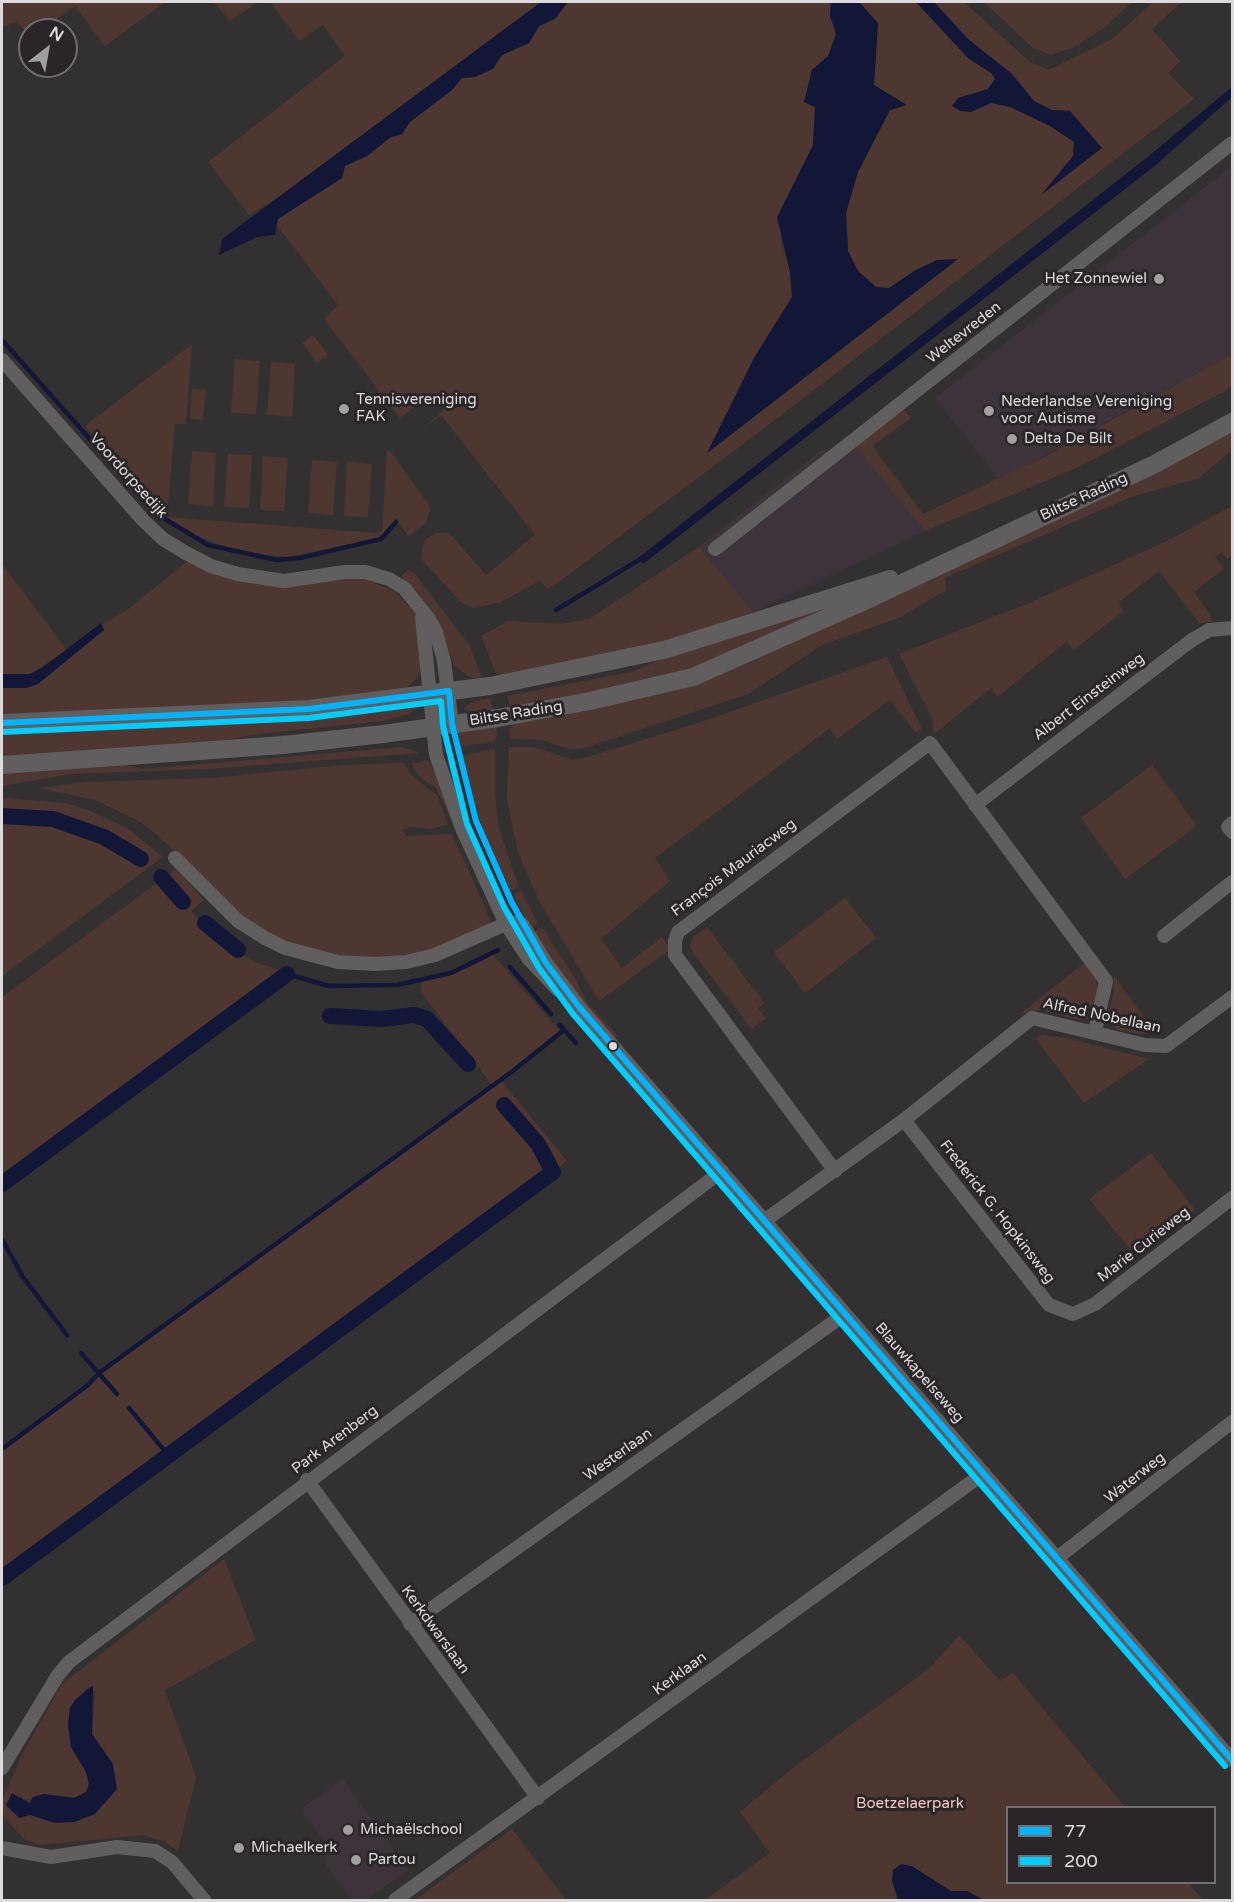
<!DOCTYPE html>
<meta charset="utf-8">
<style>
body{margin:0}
#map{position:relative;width:1234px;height:1902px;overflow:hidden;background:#323031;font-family:"Varela Round",sans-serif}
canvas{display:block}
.frame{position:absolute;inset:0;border:3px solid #dedbde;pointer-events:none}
.legend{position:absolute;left:1006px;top:1806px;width:210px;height:78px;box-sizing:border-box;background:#292528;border:2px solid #716e71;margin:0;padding:8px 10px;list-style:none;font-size:18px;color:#dedbde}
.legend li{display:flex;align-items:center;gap:12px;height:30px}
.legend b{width:30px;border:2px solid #716e71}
.north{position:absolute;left:18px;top:18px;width:60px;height:60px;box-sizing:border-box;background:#292528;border:2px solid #716e71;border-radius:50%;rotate:31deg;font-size:16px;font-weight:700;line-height:24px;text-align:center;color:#dedbde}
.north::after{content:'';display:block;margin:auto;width:21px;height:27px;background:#a29fa1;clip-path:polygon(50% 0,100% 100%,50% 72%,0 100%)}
</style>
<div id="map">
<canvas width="1234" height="1902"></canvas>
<div class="frame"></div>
<ul class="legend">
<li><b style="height:8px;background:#00b3ff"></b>77</li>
<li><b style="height:8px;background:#0cf"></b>200</li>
</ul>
<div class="north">N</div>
</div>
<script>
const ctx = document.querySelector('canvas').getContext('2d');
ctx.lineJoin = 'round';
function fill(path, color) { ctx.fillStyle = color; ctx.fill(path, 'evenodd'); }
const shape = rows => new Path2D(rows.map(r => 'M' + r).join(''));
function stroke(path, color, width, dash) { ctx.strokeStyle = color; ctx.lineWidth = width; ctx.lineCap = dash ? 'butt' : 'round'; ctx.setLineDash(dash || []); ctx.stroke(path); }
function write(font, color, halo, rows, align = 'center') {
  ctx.font = font + ' "Varela Round",sans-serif'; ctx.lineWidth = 6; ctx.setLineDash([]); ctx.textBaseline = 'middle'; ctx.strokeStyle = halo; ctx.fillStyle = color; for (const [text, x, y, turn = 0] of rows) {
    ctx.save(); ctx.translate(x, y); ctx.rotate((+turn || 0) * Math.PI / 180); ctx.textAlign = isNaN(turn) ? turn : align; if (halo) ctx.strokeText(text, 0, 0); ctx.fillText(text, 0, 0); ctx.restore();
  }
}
const built = shape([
 [1232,166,1232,354,999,480,935,398],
 [854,445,925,531,753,612,699,547,823,449,836,458],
 [343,1779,409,1870,366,1900,352,1900,325,1864,328,1846,303,1813,304,1807]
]);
const green = shape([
 [2,2,165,2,105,46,75,6,41,30,30,30,30,38,17,22,2,27],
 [213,2,257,2,230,21],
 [270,2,541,2,279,197,249,215,208,162,345,56,323,25,299,41],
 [568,2,831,2,830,16,836,34,828,56,812,70,804,102,815,107,813,145,803,167,781,240,790,272,792,297,754,358,709,452,957,260,937,260,914,271,889,288,876,287,858,271,848,251,846,213,858,172,890,110,906,105,874,85,878,23,859,2,916,2,968,58,991,73,995,79,988,89,958,98,971,112,991,103,1010,107,1050,126,1074,142,1073,156,1044,193,1101,148,1070,111,1052,110,1034,101,1012,74,968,39,934,2,964,2,1030,62,1049,70,1112,39,1153,2,1182,2,1152,29,1180,61,1168,73,1194,99,750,439,560,581,547,589,541,580,501,602,473,608,461,602,421,559,424,541,435,533,449,533,486,575,535,535,441,415,421,430,444,410,431,394,400,418,324,319,338,305,276,224,278,219,342,178,345,166,367,156,391,137,402,134,410,122,452,90,462,78,475,77,502,55,529,43,539,26,547,23],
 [984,2,1132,2,1105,27,1074,47,1051,55,1033,48],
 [313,335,328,354,317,363,302,343],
 [192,344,186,424,175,424,167,517,376,533,382,530,387,450,390,451,428,503,430,509,426,523,409,536,397,522,381,538,288,557,236,551,187,532,168,520,151,506,85,426],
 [1232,354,1232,386,1227,390,1074,469,925,531,854,445,901,406,911,418,872,446,923,514,1050,454],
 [235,359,260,361,256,414,231,413],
 [271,362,295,364,292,417,267,415],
 [192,389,206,390,203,420,190,419],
 [1232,432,1232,450,1199,478,1131,497,945,578,946,590,899,618,822,645,748,694,584,748,569,749,542,740,510,739,509,728,513,727,512,721,659,693,1156,472],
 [192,451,216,453,213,506,188,504],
 [228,454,252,455,249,508,224,507],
 [263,456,288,458,284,511,260,510],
 [312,460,337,462,333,515,308,513],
 [347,462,372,464,368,517,344,516],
 [1232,506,1232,555,1227,559,1222,552,1215,557,1224,569,1194,592,1210,614,1212,622,1199,623,1159,571,1119,602,1123,611,1074,650,1066,642,997,697,991,688,934,734,932,718,899,654,1029,603,1165,542],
 [699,547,753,612,652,647,501,678,499,673,496,674,481,636,508,621,561,624,589,619],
 [189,560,291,586,346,577,364,579,394,591,418,616,421,667,418,677,403,691,303,705,2,715,2,688,26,688,38,684,104,630,102,625,127,610],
 [2,564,67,650,30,674,2,674],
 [408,570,415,574,470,646,483,680,468,676,454,665,437,618,417,592,403,581,402,575],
 [854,597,694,671,511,710,507,696,634,671,680,652],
 [887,657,922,729,915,732,890,700,837,739,830,728,655,858,670,881,601,939,622,968,662,937,671,949,599,1001,539,901,518,852,507,800,509,747,533,747,573,760,581,759,695,724],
 [490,698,494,712,480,714,465,709,466,706,472,702],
 [410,703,418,705,419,708,405,715,383,721,259,734,189,747,2,759,2,732,32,732,105,723],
 [496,724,497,735,494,742,461,746,458,731],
 [402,747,420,753,208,769,71,774,2,786,2,770,117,763,142,769],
 [495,749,495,795,499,829,519,887,511,891,483,832,463,755],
 [455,757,469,817,463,818,447,759],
 [428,760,438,778,452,821,436,788,421,778,411,764],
 [404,763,412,776,437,795,448,824,431,829,410,827,402,830,406,836,452,834,491,921,487,926,433,950,406,957,376,959,340,956,289,942,260,929,237,912,157,835,139,821,95,800,39,788,84,782,212,778,343,765],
 [1152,765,1197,826,1125,879,1081,818],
 [2,798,66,803,91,811,127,828,163,857,2,976],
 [470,831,474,832,503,895,498,898],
 [176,869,204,900,191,911,226,945,253,961,285,972,2,1184,2,997],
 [521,891,538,923,531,929,513,895],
 [845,898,876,938,805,993,774,952],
 [542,927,574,976,586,1001,618,1036,615,1038,558,973,533,933],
 [707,927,764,1003,758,1008,766,1018,752,1029,693,953,690,946,693,937],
 [493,955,560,1031,500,1079,567,1161,2,1584,2,1447,492,1085,421,992,421,982,468,968],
 [1087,961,1096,979,1098,991,1094,1012,1088,1019,1079,1020,1041,1010,1020,1014],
 [1114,976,1155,1032,1142,1034,1117,1030,1111,1024,1108,1013,1113,996],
 [1042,1035,1067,1038,1149,1059,1084,1103,1036,1039],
 [1151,1153,1195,1210,1134,1254,1089,1199],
 [224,1559,256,1640,165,1690,196,1777,178,1851,165,1842,144,1835,40,1845,24,1839,4,1818,2,1800,23,1753,62,1684],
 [88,1687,95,1692,92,1734,113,1764,95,1814,74,1822,30,1815,19,1795,29,1803,44,1794,74,1798,86,1792,89,1784,86,1772,71,1747,68,1724,70,1708],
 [959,1635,1000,1681,1013,1673,1125,1807,1008,1808,1008,1882,1188,1883,1203,1900,705,1900,770,1853,740,1812,794,1767,930,1668],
 [512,1829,566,1900,415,1900,467,1862]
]);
const water = shape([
 [541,2,568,2,555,19,539,26,529,43,502,55,493,69,475,77,462,78,452,90,410,122,402,134,391,137,367,156,345,166,342,178,278,219,275,235,257,237,219,255,222,239],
 [831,2,859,2,878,23,874,85,907,105,890,110,858,172,846,213,848,251,858,271,876,287,889,288,914,271,937,260,958,259,707,453,754,358,792,297,790,272,777,217,813,145,815,107,804,102,812,70,828,56,836,34,830,16],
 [916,2,934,2,968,39,1012,74,1034,101,1052,110,1070,111,1102,148,1041,195,1073,156,1074,142,1050,126,1010,107,991,103,971,112,960,111,952,106,958,98,988,89,995,79,991,73,968,58],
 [1232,87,1232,97,1156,165,643,564,638,558,1150,155],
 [101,623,104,630,38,684,26,688,2,688,2,674,30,674,42,668],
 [93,1685,92,1734,113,1764,117,1789,95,1814,74,1822,55,1823,30,1815,19,1818,6,1805,12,1793,29,1803,33,1797,44,1794,74,1798,86,1792,89,1784,86,1772,71,1747,68,1724,70,1708,75,1700],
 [901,1864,912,1866,951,1891,967,1891,984,1900,898,1900,892,1881,893,1870]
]);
const stream = shape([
 [2,340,143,499,165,519,208,545,277,560,300,558,381,539,396,522],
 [556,610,644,557],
 [510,967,551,1014],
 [287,974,329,986,397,985,451,973,498,950],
 [560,1025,576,1043],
 [2,1239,23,1277,67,1335],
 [81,1353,117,1394],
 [129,1408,169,1456],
 [2,1449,88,1385,99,1373,514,1070,564,1030]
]);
const canal = shape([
 [2,816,53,819,104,837,141,859],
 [161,877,183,902],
 [205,923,238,950],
 [330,1016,381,1019,414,1015,427,1019,468,1064],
 [2,1184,287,974],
 [2,1578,553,1172,538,1144,504,1105]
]);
const minor = shape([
 [2,360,143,520,163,539,186,553,211,566,238,574,284,581,345,572,365,572,389,579,404,588,429,619,436,632,444,661,452,724],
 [715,549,1232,143],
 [422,617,436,755,461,826,506,924,528,958,558,990],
 [975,805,1192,640,1209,630,1232,628],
 [1232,823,1228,827,1232,832],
 [175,858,238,921,265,938,285,948,338,962,375,964,406,962,435,955,510,922,522,924,546,963,580,1008,1232,1760],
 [1164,936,1232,882],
 [904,1120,1049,1305,1073,1314,1095,1304,1232,1198],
 [835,1171,675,955,675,941,678,932,930,743,1106,981,1095,1032],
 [764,1221,904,1120,1032,1018,1145,1045,1166,1046,1232,997],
 [307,1480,538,1798],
 [1057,1558,1232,1422],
 [410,1624,845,1314],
 [2,1768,58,1675,69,1662,722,1171],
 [2,1848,51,1857,117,1847,155,1851,172,1862,204,1900],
 [395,1900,984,1473]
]);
const secondary = shape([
 [2,723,309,709,490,686,664,650,890,579],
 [2,765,283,745,383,734,498,718,590,701,693,677,858,604,1155,464,1232,422]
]);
const bus1 = shape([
 [2,723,309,709,449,691,452,724,476,821,512,903,546,963,580,1008,1232,1760]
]);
const bus2 = shape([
 [2,732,309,718,441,701,443,726,467,824,504,907,539,968,573,1014,1225,1766]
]);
const markers = [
 [1159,279,6,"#a29fa1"],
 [344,409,6,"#a29fa1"],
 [989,411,6,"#a29fa1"],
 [1012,439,6,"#a29fa1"],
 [613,1046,5,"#dedbde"],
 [348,1830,6,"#a29fa1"],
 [239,1848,6,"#a29fa1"],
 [356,1860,6,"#a29fa1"]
];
const poiNames = [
 ["Het Zonnewiel",1147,279,"right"],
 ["Tennisvereniging",356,400],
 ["FAK",356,417],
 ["Nederlandse Vereniging",1001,402],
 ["voor Autisme",1001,419],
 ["Delta De Bilt",1024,439],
 ["Michaëlschool",360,1830],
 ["Michaelkerk",251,1848],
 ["Partou",368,1860]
];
const streetNames = [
 ["Weltevreden",964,333,-38],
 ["Voordorpsedijk",128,476,48],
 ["Biltse Rading",1084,497,-25],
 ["Albert Einsteinweg",1089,697,-37],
 ["Biltse Rading",516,714,-9],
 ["François Mauriacweg",734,868,-37],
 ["Alfred Nobellaan",1102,1016,12],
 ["Frederick G. Hopkinsweg",997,1212,52],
 ["Marie Curieweg",1144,1245,-38],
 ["Blauwkapelseweg",919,1373,49],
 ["Park Arenberg",335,1440,-37],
 ["Westerlaan",618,1455,-35],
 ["Waterweg",1135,1478,-38],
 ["Kerkdwarslaan",435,1630,54],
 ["Kerklaan",680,1674,-36]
];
const parkNames = [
 ["Boetzelaerpark",910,1804]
];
fill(built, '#3d343b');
fill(green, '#4f3731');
fill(water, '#131737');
stroke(stream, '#131737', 4.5);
stroke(canal, '#131737', 16);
stroke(minor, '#605e5f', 14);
stroke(secondary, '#605e5f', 18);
stroke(bus1, '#00b3ff', 6);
stroke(bus2, '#0cf', 6);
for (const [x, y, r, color] of markers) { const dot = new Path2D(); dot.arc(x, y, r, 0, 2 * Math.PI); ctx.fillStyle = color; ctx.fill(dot); stroke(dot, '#292528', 2); }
write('15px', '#dedbde', '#292528', poiNames, 'left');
write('15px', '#dedbde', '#292528', streetNames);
write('15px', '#f9c8bb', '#292528', parkNames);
</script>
